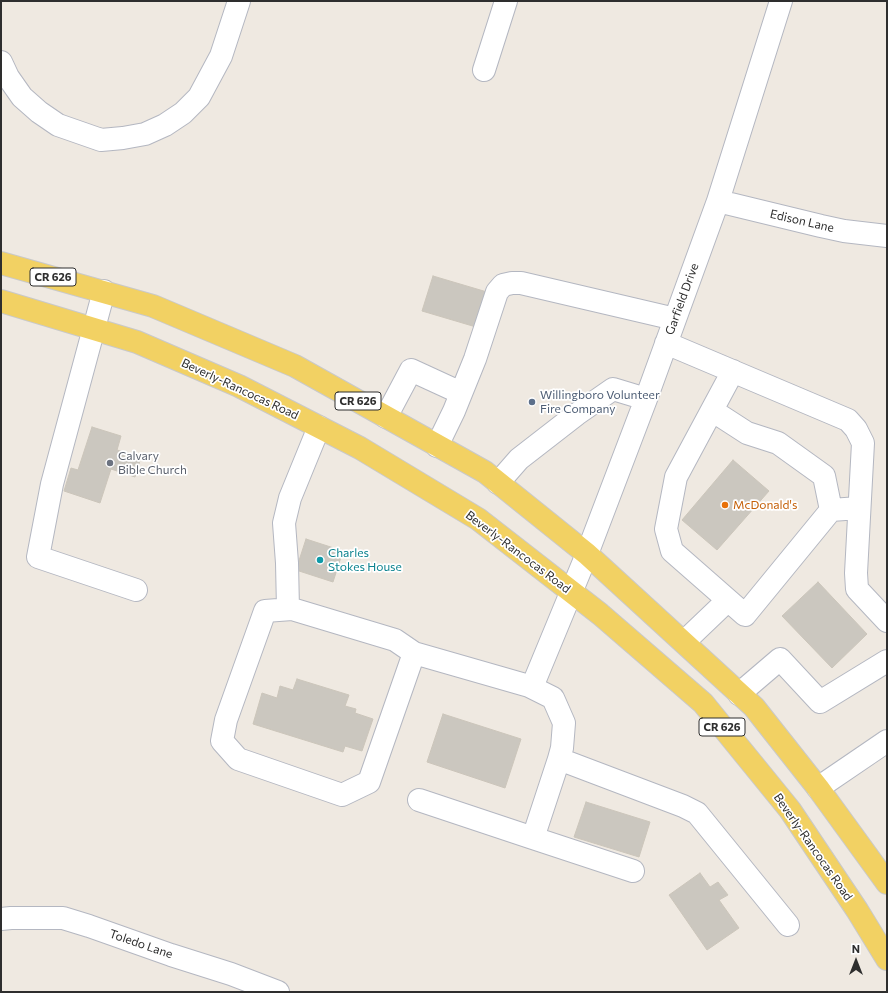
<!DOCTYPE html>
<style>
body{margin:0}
#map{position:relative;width:888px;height:993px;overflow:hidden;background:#efe9e1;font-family:Commissioner,sans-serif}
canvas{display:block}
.frame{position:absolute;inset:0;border:2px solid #2e2e2e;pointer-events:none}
.north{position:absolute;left:836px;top:941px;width:40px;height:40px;-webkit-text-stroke:3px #fff;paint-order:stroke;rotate:0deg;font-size:11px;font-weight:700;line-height:16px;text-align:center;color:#2e2e2e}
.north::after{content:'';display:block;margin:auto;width:14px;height:18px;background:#2e2e2e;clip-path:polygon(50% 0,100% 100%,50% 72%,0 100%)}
</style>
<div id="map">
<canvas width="888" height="993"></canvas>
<div class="frame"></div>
<div class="north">N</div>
</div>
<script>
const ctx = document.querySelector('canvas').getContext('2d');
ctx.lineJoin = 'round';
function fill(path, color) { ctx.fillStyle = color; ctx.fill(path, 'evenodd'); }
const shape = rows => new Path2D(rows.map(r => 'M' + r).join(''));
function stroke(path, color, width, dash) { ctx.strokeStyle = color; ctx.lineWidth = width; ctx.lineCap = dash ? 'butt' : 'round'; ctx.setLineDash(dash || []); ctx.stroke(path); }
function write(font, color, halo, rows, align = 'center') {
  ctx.font = font + ' Commissioner,sans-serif'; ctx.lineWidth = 3.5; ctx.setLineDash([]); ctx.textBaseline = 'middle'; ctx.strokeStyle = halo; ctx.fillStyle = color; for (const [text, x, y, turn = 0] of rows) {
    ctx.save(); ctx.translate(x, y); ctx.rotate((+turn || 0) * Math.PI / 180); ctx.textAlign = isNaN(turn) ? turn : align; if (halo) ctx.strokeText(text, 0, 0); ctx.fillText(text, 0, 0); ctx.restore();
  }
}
const building = shape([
 [433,276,487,292,476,327,422,311,433,276],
 [92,427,121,436,117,450,141,457,135,477,111,469,100,503,64,491,71,468,78,470,92,427],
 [733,460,769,491,717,550,682,520,733,460],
 [306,539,343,551,333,582,296,570,306,539],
 [818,582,867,634,832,668,782,616,818,582],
 [297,679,349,695,345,706,356,709,355,713,373,719,362,751,345,746,343,752,253,724,262,693,277,698,280,686,293,690,297,679],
 [443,714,521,739,505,788,427,762,443,714],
 [586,802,650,822,639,857,574,837,586,802],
 [700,873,710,887,718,882,728,895,719,900,739,928,707,950,669,895,700,873]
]);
const minor = shape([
 [1,62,8,77,22,97,39,112,58,125,101,140,123,138,145,134,165,125,183,113,199,97,221,56,239,1],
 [484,70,506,1],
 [718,201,821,226,844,231,887,236],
 [104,291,52,484,38,557,136,590],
 [666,343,848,420,856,429,863,443,856,573,857,589,887,621],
 [733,371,676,477,666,529,672,551,745,615,831,510,859,508],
 [713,411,747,433,778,443,824,476,831,510],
 [386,417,411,370,461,393],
 [437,446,454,411,475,359,497,292,503,285,512,283,521,283,675,319],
 [498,483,519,459,577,414,613,389,646,399],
 [288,609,287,563,284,523,290,498,319,427],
 [684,642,728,600],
 [414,653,369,782,342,795,238,759,222,741,226,720,265,611,292,609,395,640,414,653,529,686,553,698,564,723,562,748,559,759,683,806,697,813,788,925],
 [532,687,587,554,646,399,718,201,781,1],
 [739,694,780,659,820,702,887,661],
 [559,759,533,838,633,871],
 [818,788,887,741],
 [419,800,533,838],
 [1,919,11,918,63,918,89,926,171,955,231,974,278,992]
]);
const major = shape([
 [1,263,153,306,295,366,485,472,587,554,754,707,818,788,887,883],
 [1,301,137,342,239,386,360,448,478,519,600,614,703,703,790,810,857,910,887,959]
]);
const markers = [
 [532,402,4,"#5c6f8a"],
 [110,463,4,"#6b7280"],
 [725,505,4,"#e8710a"],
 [320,560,4,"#0f9aa8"]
];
const shields = [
 [53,277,46],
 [358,401,46],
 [722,727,46]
];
const shieldNames = [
 ["CR 626",53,277],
 ["CR 626",358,401],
 ["CR 626",722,727]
];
const streetNames = [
 ["Edison Lane",802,221,13],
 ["Garfield Drive",682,299,-70],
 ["Beverly-Rancocas Road",240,389,25],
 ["Beverly-Rancocas Road",518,552,37],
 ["Beverly-Rancocas Road",813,847,55],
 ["Toledo Lane",141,944,19]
];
const serviceNames = [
 ["Willingboro Volunteer",540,395],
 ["Fire Company",540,409]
];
const worshipNames = [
 ["Calvary",118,456],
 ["Bible Church",118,470]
];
const foodNames = [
 ["McDonald's",733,505]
];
const cultureNames = [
 ["Charles",328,553],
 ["Stokes House",328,567]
];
fill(building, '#cbc7bf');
stroke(building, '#cbc5ba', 1);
stroke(minor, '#b4b7c1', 24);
stroke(major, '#c9c9c9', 24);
stroke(minor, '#fff', 22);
stroke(major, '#f2d163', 22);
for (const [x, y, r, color] of markers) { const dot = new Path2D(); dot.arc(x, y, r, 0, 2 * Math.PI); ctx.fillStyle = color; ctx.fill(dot); stroke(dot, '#fff', 1.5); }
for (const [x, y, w] of shields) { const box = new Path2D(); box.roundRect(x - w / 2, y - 9, w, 18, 3); ctx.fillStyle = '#fff'; ctx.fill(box); stroke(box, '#2e2e2e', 1); }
write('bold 11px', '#2e2e2e', null, shieldNames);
write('12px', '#2e2e2e', '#fff', streetNames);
write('12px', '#4e5e75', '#fff', serviceNames, 'left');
write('12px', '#5b616d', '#fff', worshipNames, 'left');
write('12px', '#c56008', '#fff', foodNames, 'left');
write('12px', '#0d838f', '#fff', cultureNames, 'left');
</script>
